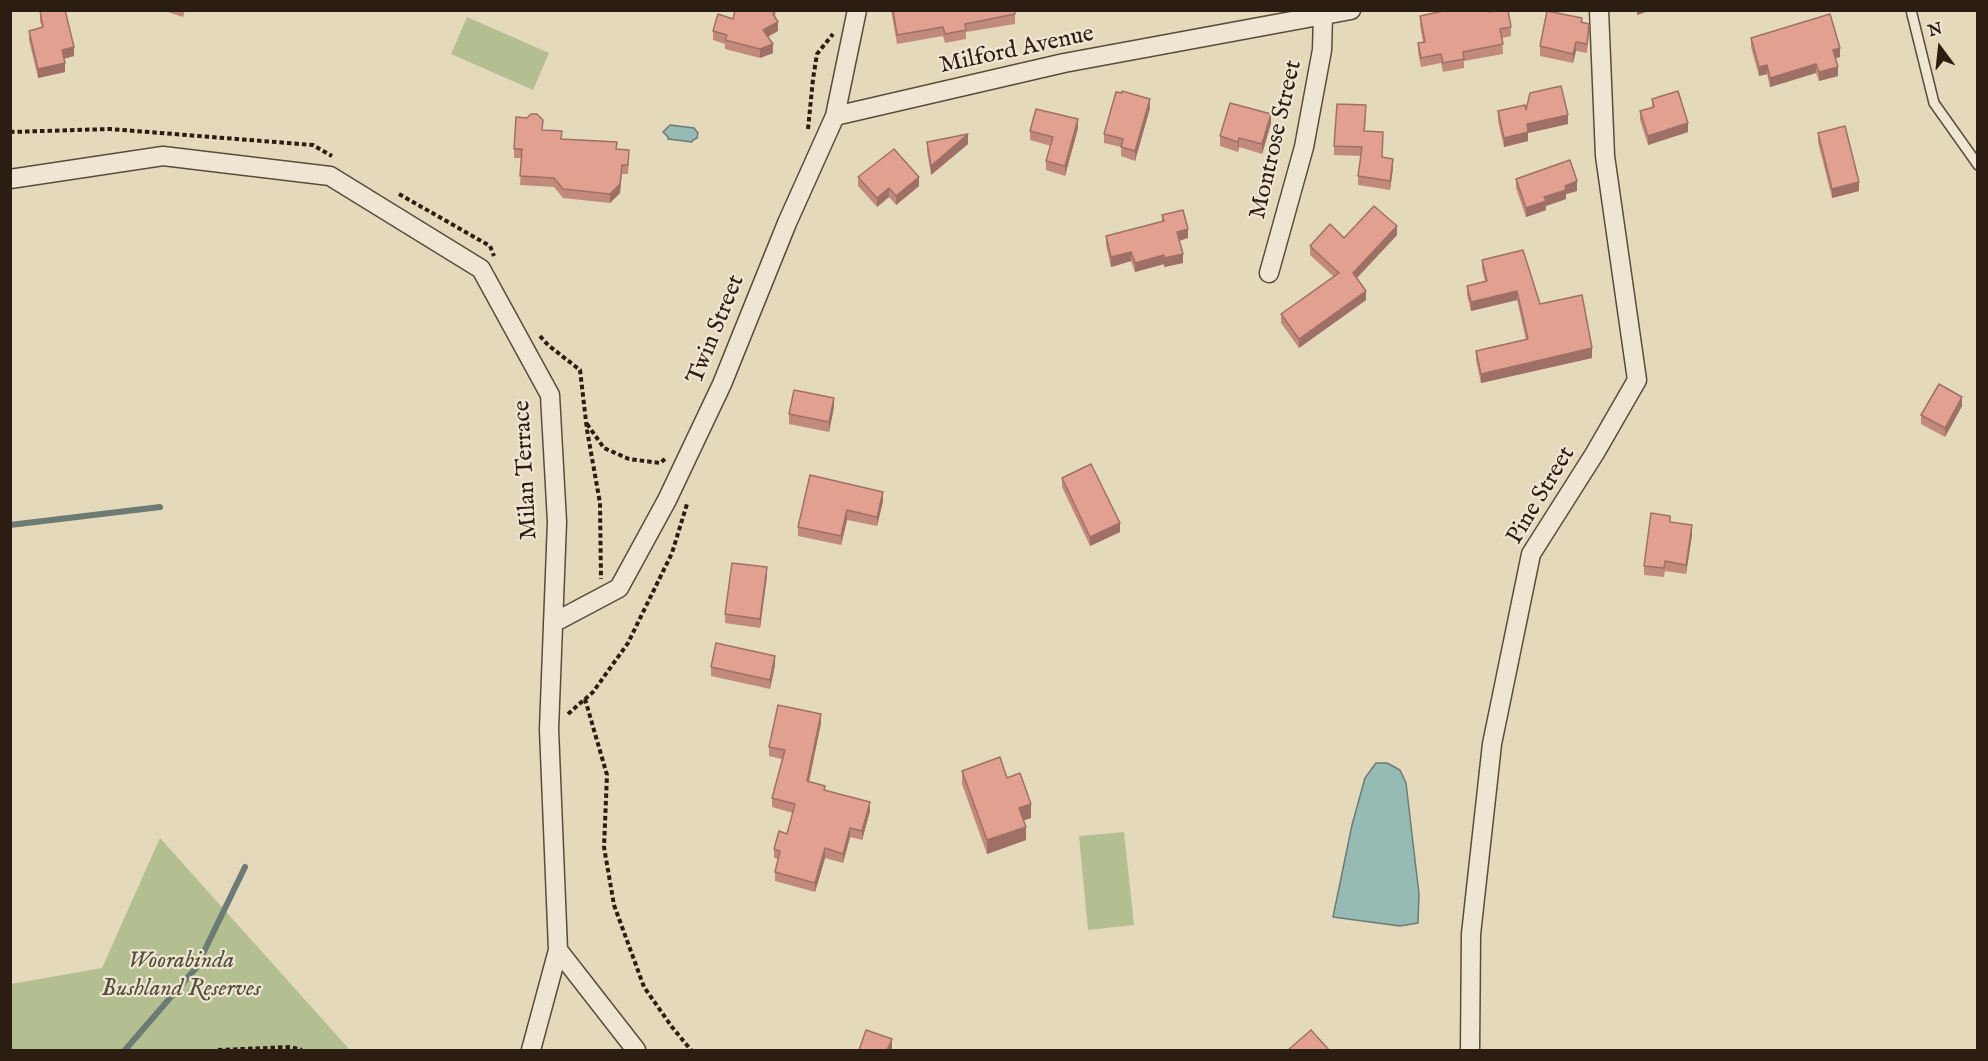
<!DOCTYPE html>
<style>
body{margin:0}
#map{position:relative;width:1988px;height:1061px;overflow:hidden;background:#e5d9bb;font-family:"IM FELL English",serif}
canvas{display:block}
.frame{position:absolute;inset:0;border:12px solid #2c1d12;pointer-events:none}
.north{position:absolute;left:1910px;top:18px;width:60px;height:60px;-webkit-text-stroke:4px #eee6d3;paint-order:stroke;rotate:345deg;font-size:16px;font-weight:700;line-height:24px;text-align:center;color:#2c1d12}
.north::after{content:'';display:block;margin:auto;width:21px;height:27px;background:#2c1d12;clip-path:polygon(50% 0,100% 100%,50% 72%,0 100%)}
</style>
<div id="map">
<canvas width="1988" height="1061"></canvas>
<div class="frame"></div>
<div class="north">N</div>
</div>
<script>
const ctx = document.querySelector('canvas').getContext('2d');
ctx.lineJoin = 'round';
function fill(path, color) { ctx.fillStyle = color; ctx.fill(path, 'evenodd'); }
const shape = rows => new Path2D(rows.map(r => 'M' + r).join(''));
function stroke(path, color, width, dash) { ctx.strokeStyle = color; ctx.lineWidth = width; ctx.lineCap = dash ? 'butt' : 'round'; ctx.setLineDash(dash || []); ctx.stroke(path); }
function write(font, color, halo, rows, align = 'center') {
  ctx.font = font + ' "IM FELL English",serif'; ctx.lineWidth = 4.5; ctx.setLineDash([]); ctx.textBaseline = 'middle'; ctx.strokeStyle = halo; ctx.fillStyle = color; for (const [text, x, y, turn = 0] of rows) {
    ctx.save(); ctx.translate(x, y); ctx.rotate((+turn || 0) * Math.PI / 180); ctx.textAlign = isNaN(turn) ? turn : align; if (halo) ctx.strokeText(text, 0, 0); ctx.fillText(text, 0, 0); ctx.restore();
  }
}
const green = shape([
 [467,17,549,53,533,90,451,54],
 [1124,832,1134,925,1088,930,1079,836],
 [160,838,350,1050,11,1050,11,984,102,968]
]);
const water = shape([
 [670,125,694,128,698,133,697,138,693,140,692,142,668,139,668,137,663,132,670,125],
 [1376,763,1387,763,1400,770,1406,783,1419,894,1418,923,1400,926,1333,917,1352,825,1365,778,1376,763]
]);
const stream = shape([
 [10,525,160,507],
 [125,1050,196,968,245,867]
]);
const path = shape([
 [808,129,813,79,817,54,833,34],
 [10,132,110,129,313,145,332,156],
 [399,194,490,246,494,256],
 [540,336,548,345,580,370,587,430,600,503,601,579],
 [587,424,604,448,629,459,660,463,665,459],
 [585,699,607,775,604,847,614,905,644,987,672,1027,691,1050],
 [568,714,593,692,628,643,672,553,687,504],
 [218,1050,290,1047,302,1050]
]);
const lane = shape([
 [1911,10,1934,103,1978,165]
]);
const street = shape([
 [835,116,1064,63,1351,10],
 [10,179,163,156,330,176,481,269,550,395,557,522,549,729,558,950,636,1050],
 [1269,273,1304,147,1322,50,1323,16],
 [553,623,619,588,667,500,722,384,787,223,835,116,857,10],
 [531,1050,558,950],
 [1470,1050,1471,934,1492,744,1531,554,1595,453,1637,380,1605,156,1599,10]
]);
const wall = shape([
 [162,10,185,10,183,17],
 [735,10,776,10,775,17,778,31,768,37,773,53,760,58,725,49,725,44,713,40,713,31,733,19],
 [891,10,1015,10,1015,24,966,32,966,39,945,43,943,36,897,44],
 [40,11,74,56,64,59,65,72,38,78,29,40,29,31,42,28,40,21],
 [1489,12,1511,27,1511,36,1502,38,1503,54,1464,61,1464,68,1443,72,1441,63,1421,67,1418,52,1418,43,1423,42,1420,25,1420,16],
 [1582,22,1589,33,1587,53,1576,51,1573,63,1540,56,1540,46],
 [1751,38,1840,57,1835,59,1838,76,1819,81,1816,73,1770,87,1767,74,1759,76,1751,47],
 [1652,99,1688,132,1648,145,1640,120,1640,111,1652,107],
 [1150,108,1135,161,1121,156,1121,147,1104,143,1104,134],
 [1526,110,1568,124,1528,133,1528,141,1504,147,1498,121,1498,111],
 [1366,114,1365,131,1383,141,1382,157,1393,168,1390,190,1358,185,1358,176,1361,156,1334,155,1334,146],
 [1271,123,1262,154,1239,147,1238,152,1220,146,1220,136],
 [1078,128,1065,176,1046,170,1046,161,1051,146,1030,140,1030,131],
 [543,130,562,139,617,149,629,159,628,174,622,174,620,193,610,203,563,198,554,187,520,185,522,158,514,158,514,149],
 [1818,133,1859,191,1832,198,1818,142],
 [927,142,968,144,931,175,927,151],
 [858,177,919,186,896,205,889,197,877,207,858,186],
 [1516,179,1577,191,1566,194,1566,199,1546,206,1546,210,1526,217,1516,188],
 [1162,215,1188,238,1179,241,1183,263,1164,267,1164,264,1135,272,1131,261,1111,267,1106,245,1106,236,1162,221],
 [1397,235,1357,278,1366,300,1299,348,1281,323,1281,314,1333,276,1310,255,1310,246,1344,238],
 [1482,260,1540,304,1592,358,1481,383,1476,360,1476,351,1526,340,1517,300,1471,311,1467,295,1467,286,1485,281,1482,269],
 [1962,406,1945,437,1921,424,1921,415],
 [834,407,829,432,789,424,789,414],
 [810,475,883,501,877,526,847,520,841,545,798,536,798,527],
 [1062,478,1120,532,1090,546,1062,487],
 [1670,522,1692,535,1686,574,1665,571,1664,577,1644,575,1644,566],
 [767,576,760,628,725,623,725,614],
 [775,665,770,689,711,676,711,667],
 [821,723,809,782,870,811,862,840,850,837,843,863,825,858,815,892,775,881,775,872,778,859,774,858,774,849,787,834,793,813,772,807,772,798,782,759,769,756,769,747],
 [962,771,1007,778,1031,818,1023,820,1026,840,987,854,962,784]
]);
const shadedWall = shape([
 [1637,10,1652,10,1637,15],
 [778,22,778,31,763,39,763,30],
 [1576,42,1576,51,1573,63,1573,54],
 [773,44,773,53,760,58,760,49],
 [74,47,74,56,62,59,62,50],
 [1840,48,1840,57,1833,59,1833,50],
 [65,63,65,72,38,78,38,69],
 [1816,64,1816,73,1770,87,1770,78],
 [1767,65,1767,74,1759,76,1759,67],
 [1838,67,1838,76,1819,81,1819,72],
 [1150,99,1150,108,1135,161,1135,151],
 [1271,114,1271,123,1262,154,1262,144],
 [1568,115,1568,124,1528,133,1528,141,1504,147,1504,138,1527,124],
 [1078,119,1078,128,1065,176,1065,166],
 [1688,123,1688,132,1648,145,1648,136],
 [968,134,968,144,931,175,931,166],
 [1239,138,1239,147,1238,152,1238,142],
 [1393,159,1393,168,1390,190,1390,181],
 [622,165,620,193,610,203,610,194],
 [919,177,919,186,896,205,896,196],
 [1577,181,1577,191,1566,194,1566,199,1546,206,1546,210,1526,217,1526,208,1565,186],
 [1859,182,1859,191,1832,198,1832,189],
 [889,188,889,197,877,207,877,198],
 [1397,226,1397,235,1353,282,1353,273],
 [1188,229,1188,238,1177,241,1177,232],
 [1131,252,1131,261,1111,267,1111,257],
 [1183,254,1183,263,1164,267,1164,258],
 [1164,255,1164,264,1135,272,1135,263],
 [1366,291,1366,300,1299,348,1299,339],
 [1517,291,1517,300,1471,311,1471,302],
 [1592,348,1592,358,1481,383,1481,374],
 [1962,397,1962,406,1945,437,1945,428],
 [834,398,834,407,829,432,829,422],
 [883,492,883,501,877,526,877,517],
 [847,510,847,520,841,545,841,536],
 [1120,523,1120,532,1090,546,1090,537],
 [1692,525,1692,535,1686,574,1686,565],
 [767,567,767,576,760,628,760,619],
 [775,656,775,665,770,689,770,680],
 [821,714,821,723,807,790,807,781],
 [870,802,870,811,862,840,862,831],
 [1031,804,1031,818,1019,822,1019,808],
 [1026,827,1026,840,987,854,987,840],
 [850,828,850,837,843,863,843,854],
 [825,848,825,858,815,892,815,883],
 [892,1039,892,1048,891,1050,887,1050]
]);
const building = shape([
 [44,10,65,10,74,47,62,50,65,63,38,69,29,31,43,27,40,11,44,10],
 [735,10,774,10,773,14,778,22,763,30,773,44,760,49,725,40,727,35,713,31,718,14,733,19,735,10],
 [893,10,1015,10,1015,14,965,24,966,30,945,34,943,27,897,35,893,10],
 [1448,10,1489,10,1489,12,1500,10,1508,10,1511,27,1500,29,1503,44,1463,52,1464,59,1443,63,1441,54,1421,58,1418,43,1425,42,1420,16,1448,10],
 [1547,11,1582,18,1581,22,1589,24,1587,44,1576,42,1573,54,1540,46,1547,11],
 [1830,14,1840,48,1833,50,1838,67,1819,72,1816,64,1770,78,1767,65,1759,67,1751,38,1830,14],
 [1561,86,1568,115,1527,124,1528,132,1504,138,1498,111,1525,105,1526,110,1530,93,1561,86],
 [1122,91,1150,99,1135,151,1121,147,1123,139,1104,134,1116,92,1122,93,1122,91],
 [1678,91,1688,123,1648,136,1640,111,1654,107,1652,99,1678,91],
 [1230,103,1271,114,1262,144,1239,138,1238,142,1220,136,1230,103],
 [1337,104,1366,105,1364,131,1383,132,1382,157,1393,159,1390,181,1358,176,1362,147,1334,146,1337,104],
 [1036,109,1078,119,1065,166,1046,161,1053,137,1030,131,1036,109],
 [531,114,537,114,543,120,542,130,562,131,561,139,617,142,616,149,629,150,628,165,622,165,620,184,610,194,563,189,554,178,520,176,522,149,514,149,516,117,527,118,531,114],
 [1845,126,1859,182,1832,189,1818,133,1845,126],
 [968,134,931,166,927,142,968,134],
 [894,149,919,177,896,196,889,188,877,198,858,177,894,149],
 [1570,160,1577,181,1565,186,1566,190,1544,197,1546,201,1526,208,1516,179,1570,160],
 [1374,206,1397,226,1353,273,1366,291,1299,339,1281,314,1339,273,1310,246,1330,224,1344,238,1374,206],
 [1183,210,1188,229,1177,232,1183,254,1164,258,1164,255,1135,263,1131,252,1111,257,1106,236,1164,221,1162,215,1183,210],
 [1523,250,1540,304,1582,295,1592,348,1481,374,1476,351,1528,339,1517,291,1471,302,1467,286,1487,281,1482,260,1523,250],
 [1939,384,1962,397,1945,428,1921,415,1939,384],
 [794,390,834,398,829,422,789,414,794,390],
 [1091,464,1120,523,1090,537,1062,478,1091,464],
 [810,475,883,492,877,517,847,510,841,536,798,527,810,475],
 [1651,513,1670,516,1670,522,1692,525,1686,565,1665,561,1664,568,1644,566,1651,513],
 [732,563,767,567,760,619,725,614,732,563],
 [716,643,775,656,770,680,711,667,716,643],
 [778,705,821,714,807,781,825,786,824,790,870,802,862,831,850,828,843,854,825,848,815,883,775,872,780,851,774,849,779,831,787,834,795,804,772,798,785,750,769,747,778,705],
 [1000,757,1007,778,1020,773,1031,804,1019,808,1026,827,987,840,962,771,1000,757],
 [866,1030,892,1039,887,1050,859,1050,866,1030],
 [1311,1030,1329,1050,1288,1050,1311,1030]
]);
const streetNames = [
 ["Milford Avenue",1017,51,-12],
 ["Montrose Street",1277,140,-77],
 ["Twin Street",717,330,-68],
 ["Milan Terrace",527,470,-93],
 ["Pine Street",1542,496,-59]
];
const parkNames = [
 ["Woorabinda",181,962],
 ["Bushland Reserves",181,990]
];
fill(green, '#b4bf91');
fill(water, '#96bab4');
stroke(water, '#6c7b73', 1.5);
stroke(stream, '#6c7b73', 6);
stroke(lane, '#5a4c3c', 12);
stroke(street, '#5a4c3c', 21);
stroke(path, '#2c1d12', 4, [4.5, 3]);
stroke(lane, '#eee6d3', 9);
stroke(street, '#eee6d3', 18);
fill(wall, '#c28a7d');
fill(shadedWall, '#9e7066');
fill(building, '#e2a091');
stroke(building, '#9e7066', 1.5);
write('24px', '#2c1d12', '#eee6d3', streetNames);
write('italic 24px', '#554e38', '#eee6d3', parkNames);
</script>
